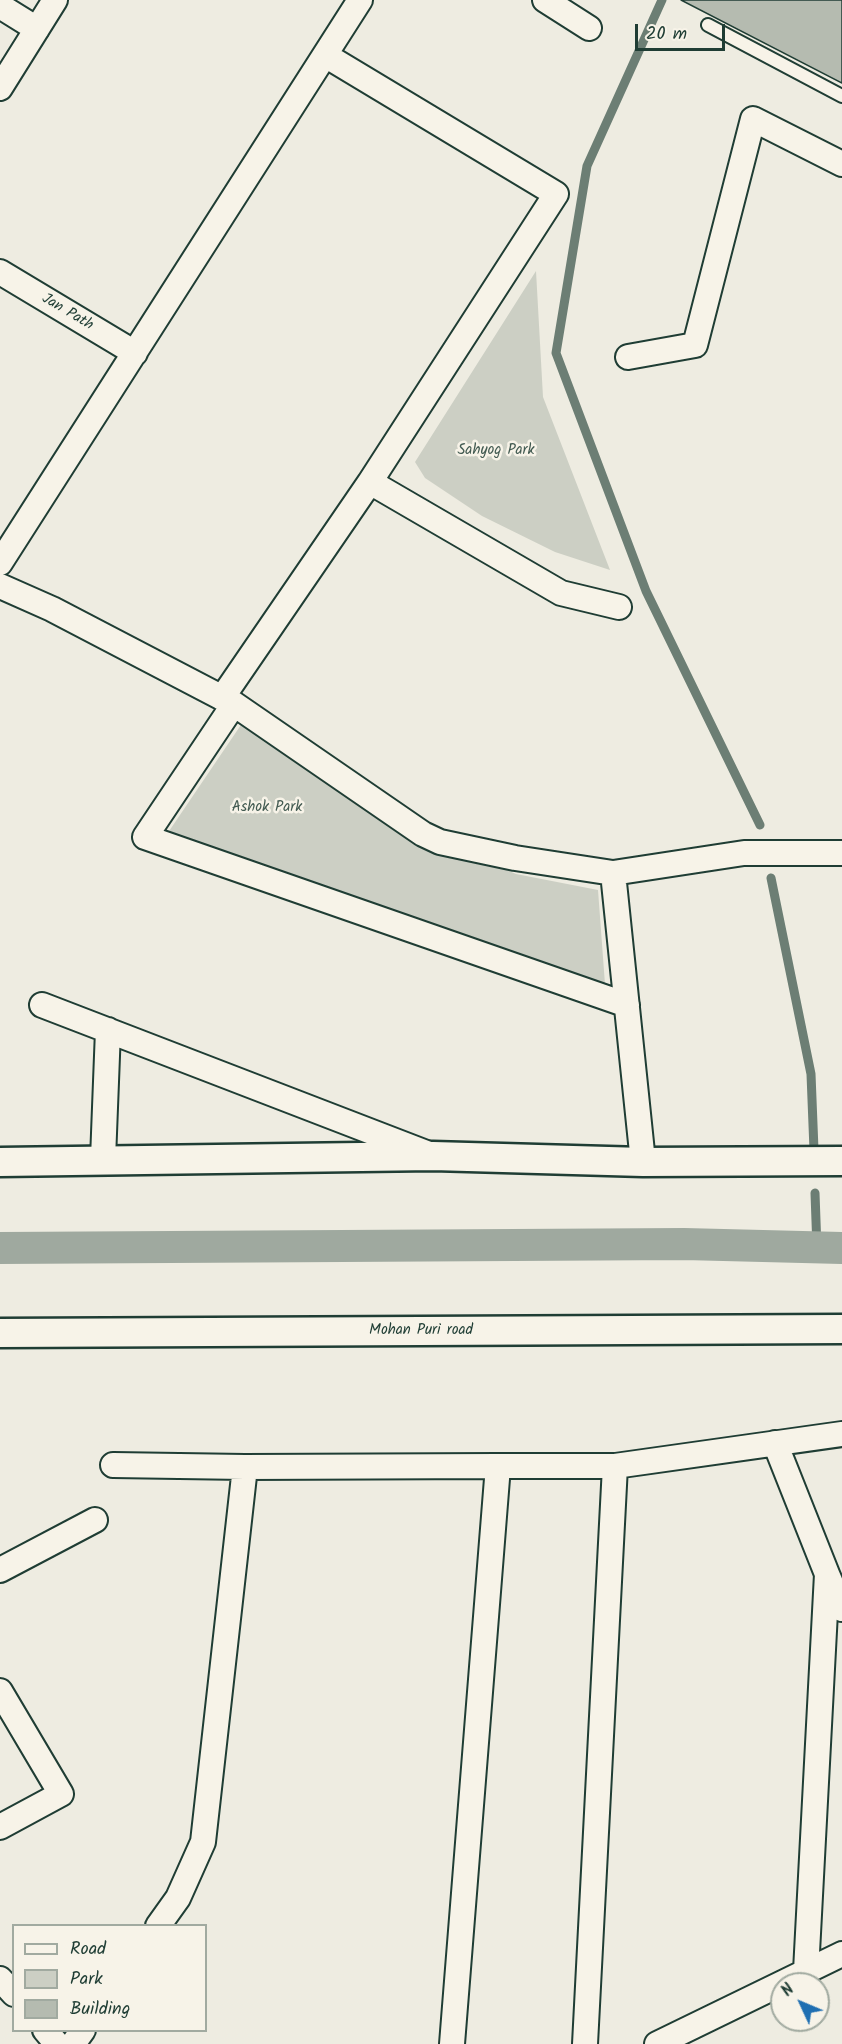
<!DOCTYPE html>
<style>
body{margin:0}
#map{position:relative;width:842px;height:2044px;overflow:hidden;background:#eeece1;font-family:Kalam,sans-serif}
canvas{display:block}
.legend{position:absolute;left:12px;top:1924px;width:195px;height:108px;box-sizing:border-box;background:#f7f3e8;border:2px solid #a1aaa0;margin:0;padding:8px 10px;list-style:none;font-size:18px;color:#1f3d34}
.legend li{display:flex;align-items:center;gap:12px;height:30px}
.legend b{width:30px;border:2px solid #a1aaa0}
.north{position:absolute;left:770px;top:1972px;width:60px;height:60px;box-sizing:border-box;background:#f7f3e8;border:2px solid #a1aaa0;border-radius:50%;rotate:314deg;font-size:16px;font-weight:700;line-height:24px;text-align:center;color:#1f3d34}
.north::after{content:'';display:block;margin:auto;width:21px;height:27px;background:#1f6fb2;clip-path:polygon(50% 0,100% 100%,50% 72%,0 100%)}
.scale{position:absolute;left:635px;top:24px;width:90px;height:27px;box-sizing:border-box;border:3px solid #1f3d34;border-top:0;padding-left:8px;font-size:18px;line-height:21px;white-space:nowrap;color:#1f3d34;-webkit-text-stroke:4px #f7f3e8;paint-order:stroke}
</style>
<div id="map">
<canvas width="842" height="2044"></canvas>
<ul class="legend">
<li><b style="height:8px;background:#f7f3e8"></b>Road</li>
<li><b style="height:16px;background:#cccfc4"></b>Park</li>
<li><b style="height:16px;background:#b5bbb0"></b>Building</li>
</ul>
<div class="north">N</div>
<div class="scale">20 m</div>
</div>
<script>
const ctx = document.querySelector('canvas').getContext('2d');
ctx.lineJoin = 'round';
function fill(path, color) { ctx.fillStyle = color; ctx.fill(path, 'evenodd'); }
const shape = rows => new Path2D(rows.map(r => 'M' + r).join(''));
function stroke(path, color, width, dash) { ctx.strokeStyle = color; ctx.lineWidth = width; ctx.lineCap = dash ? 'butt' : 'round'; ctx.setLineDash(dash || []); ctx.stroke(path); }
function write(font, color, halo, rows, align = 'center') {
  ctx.font = font + ' Kalam,sans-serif'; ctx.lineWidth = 5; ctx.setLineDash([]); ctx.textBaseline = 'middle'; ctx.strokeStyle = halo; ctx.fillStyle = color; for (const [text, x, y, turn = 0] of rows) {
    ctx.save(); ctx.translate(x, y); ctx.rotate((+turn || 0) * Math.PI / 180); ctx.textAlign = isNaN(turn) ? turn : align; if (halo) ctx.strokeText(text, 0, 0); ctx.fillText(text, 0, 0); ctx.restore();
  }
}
const green = shape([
 [536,271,543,397,610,570,555,552,482,516,425,478,415,462],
 [249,713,423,834,516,874,598,890,606,998,161,843]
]);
const stream = shape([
 [662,0,587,166,556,353,646,591,760,825],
 [771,878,811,1074,814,1150],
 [815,1193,817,1249]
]);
const canal = shape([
 [0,1248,684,1244,842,1248]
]);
const building = shape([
 [681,0,842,0,842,83,681,0]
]);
const service = shape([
 [708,25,842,96]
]);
const minor = shape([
 [545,0,589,28],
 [0,6,37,29],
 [325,55,556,194,370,482,561,593,619,607],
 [0,88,55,0],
 [0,272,135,353],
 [628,357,695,345,753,119,842,164],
 [0,563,360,0],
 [0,586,52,609,234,704,423,834,440,842,515,858,613,873,744,853,842,853],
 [222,698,370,482],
 [234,704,145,837,627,1005],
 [613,873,643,1162],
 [42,1005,429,1154],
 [103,1159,108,1030],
 [775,1443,827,1574],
 [113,1465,245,1467,498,1466,452,2044],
 [498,1466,615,1466,842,1434],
 [0,1570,95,1520],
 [0,1691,61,1794,0,1827],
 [158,1926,178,1898,203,1842,245,1467],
 [806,1971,827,1574,842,1609],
 [0,1979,14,1994],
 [45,2030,57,2044],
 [73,2044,83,2030],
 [585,2044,615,1466],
 [657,2044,842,1954]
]);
const tertiary = shape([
 [0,1162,433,1156,643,1162,842,1161],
 [0,1333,842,1329]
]);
const streetNames = [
 ["Jan Path",67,313,31],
 ["Mohan Puri road",421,1331]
];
const parkNames = [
 ["Sahyog Park",496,451],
 ["Ashok Park",267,808]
];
fill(green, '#cccfc4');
stroke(stream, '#6c7e74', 9);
stroke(canal, '#9fa99f', 32);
fill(building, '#b5bbb0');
stroke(building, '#1f3d34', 1.5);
stroke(service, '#1f3d34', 16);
stroke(minor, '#1f3d34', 28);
stroke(tertiary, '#1f3d34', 33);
stroke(service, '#f7f3e8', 12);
stroke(minor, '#f7f3e8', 24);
stroke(tertiary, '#f7f3e8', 28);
write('15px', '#1f3d34', '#f7f3e8', streetNames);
write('15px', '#425a51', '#f7f3e8', parkNames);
</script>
